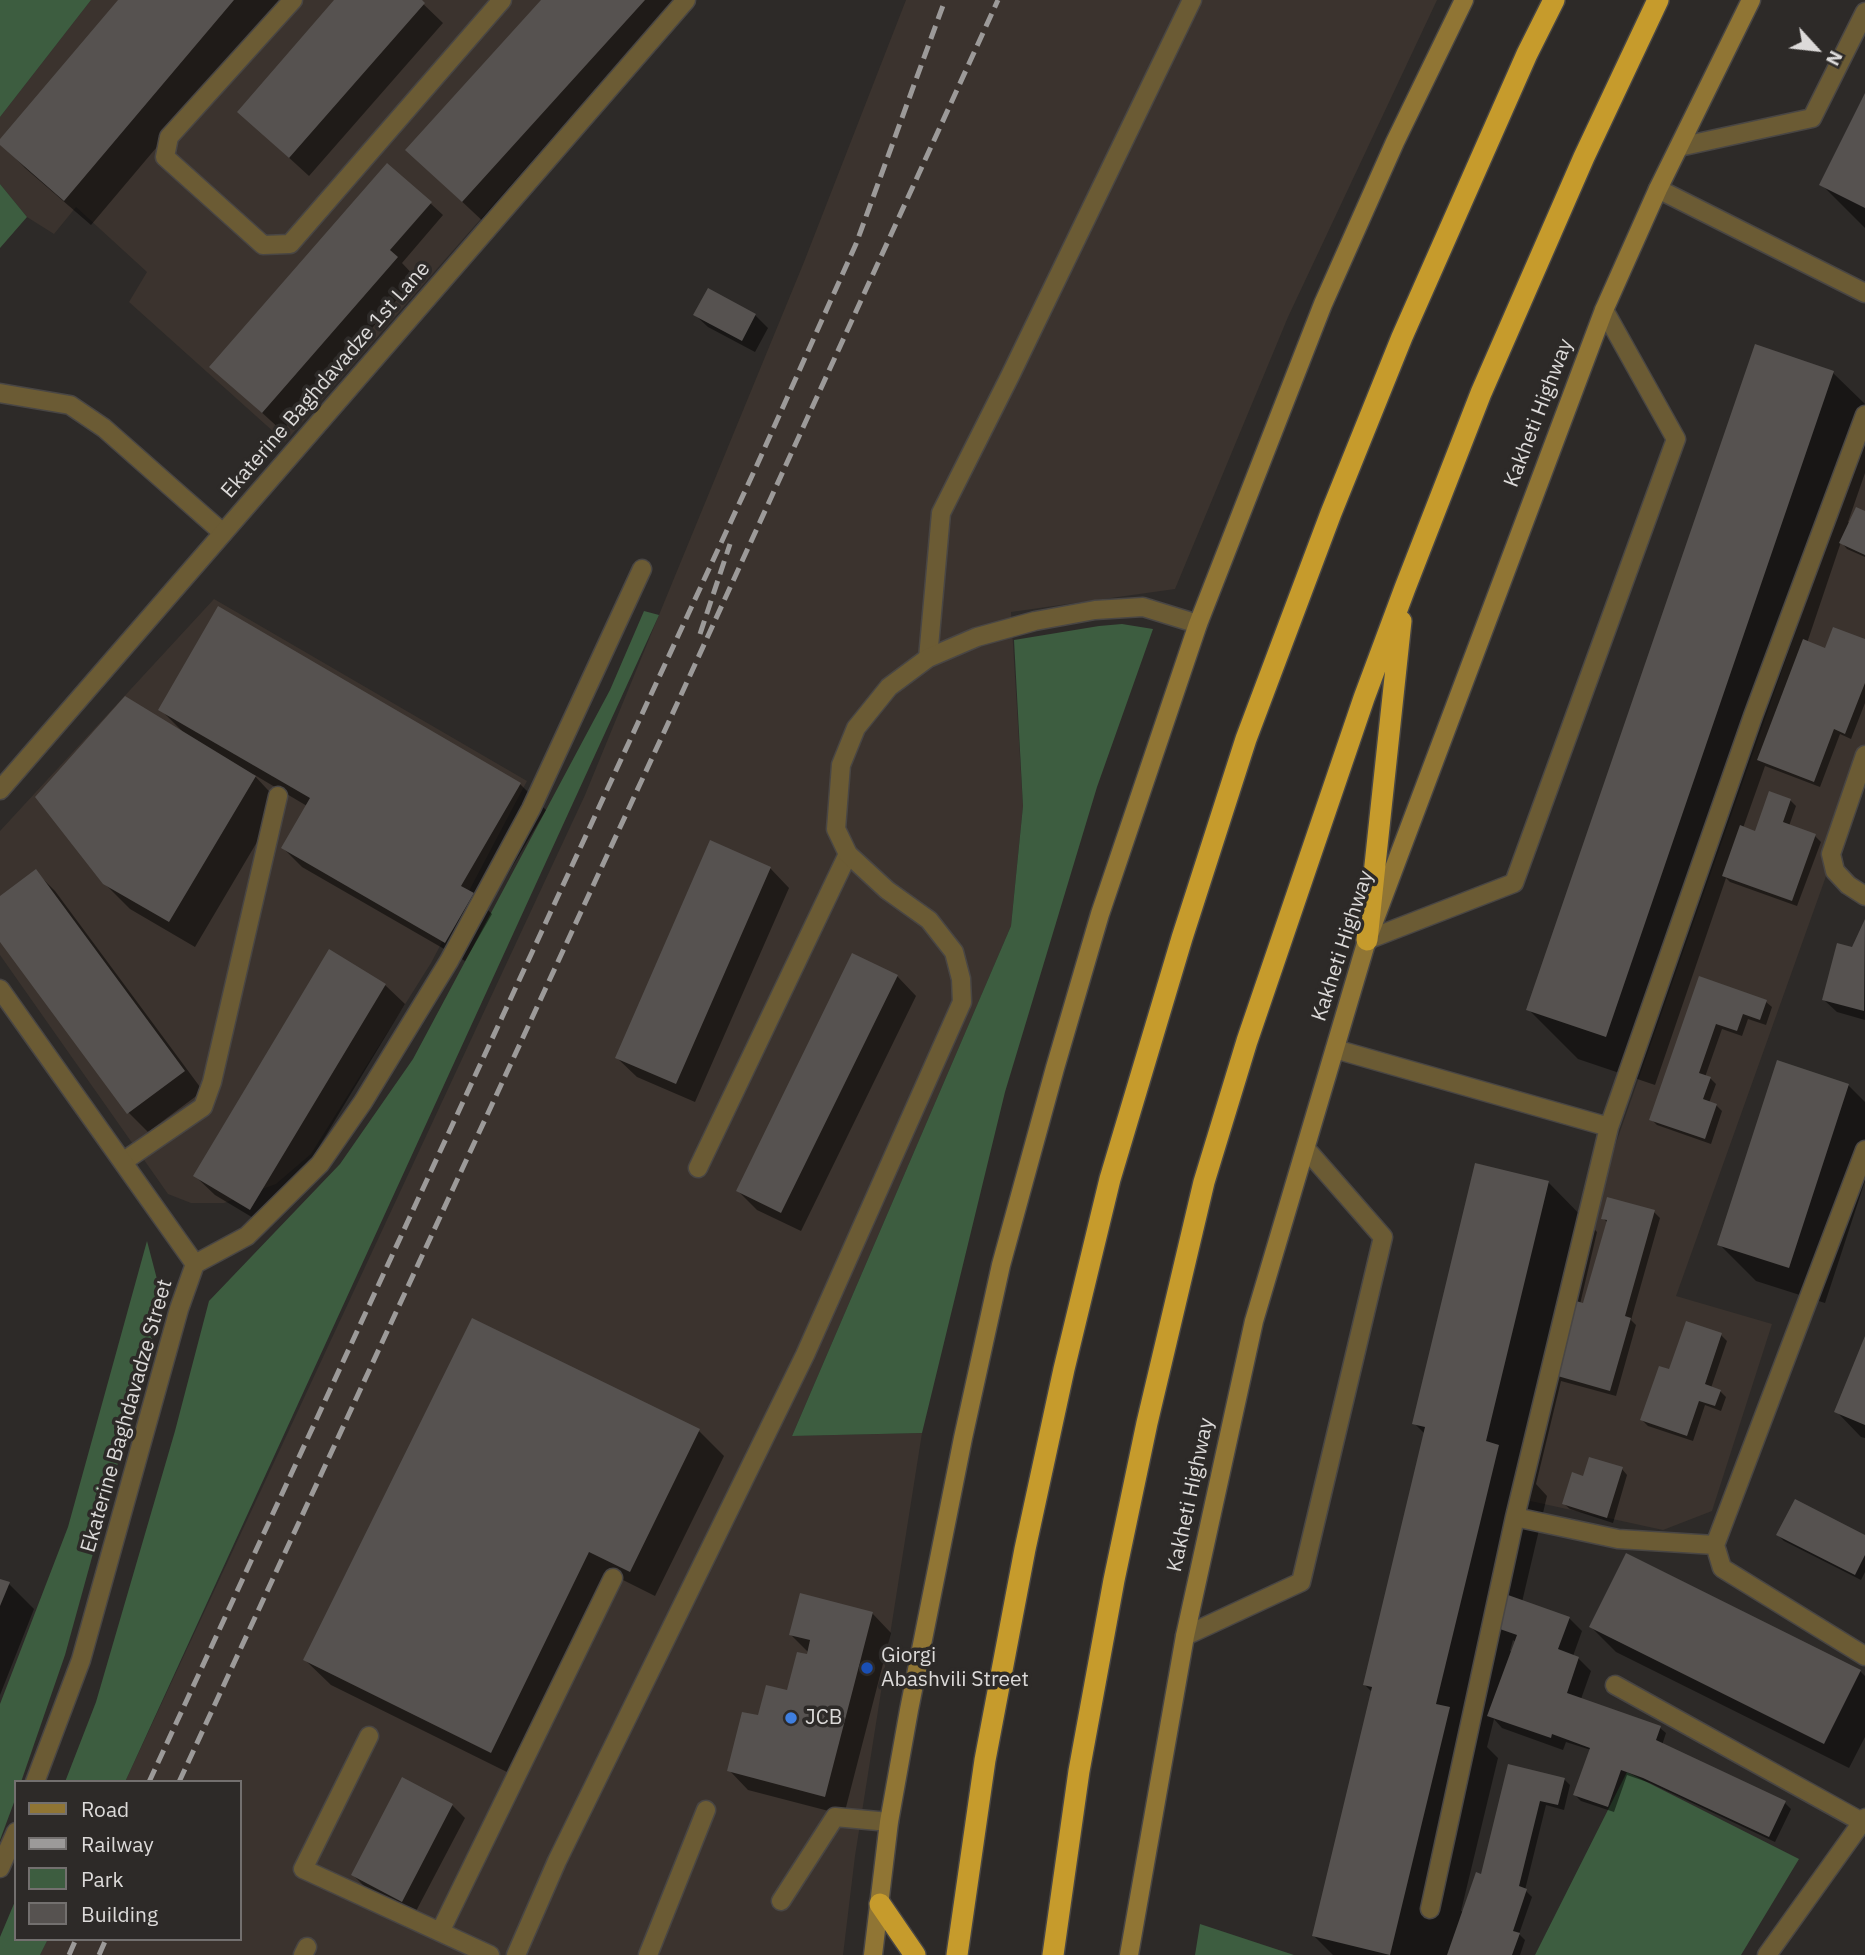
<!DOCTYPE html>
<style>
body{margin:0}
#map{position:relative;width:1865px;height:1955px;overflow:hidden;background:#2d2a28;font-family:"IBM Plex Sans",sans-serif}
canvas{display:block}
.legend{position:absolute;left:14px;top:1780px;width:228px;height:161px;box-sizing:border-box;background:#2d2a28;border:2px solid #73706f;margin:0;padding:9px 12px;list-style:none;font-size:21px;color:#dcdad9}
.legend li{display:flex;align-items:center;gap:14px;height:35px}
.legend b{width:35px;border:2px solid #73706f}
.north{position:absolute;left:1781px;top:14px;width:70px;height:70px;-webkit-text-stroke:5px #2d2a28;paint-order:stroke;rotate:117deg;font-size:19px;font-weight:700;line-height:28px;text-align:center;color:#dcdad9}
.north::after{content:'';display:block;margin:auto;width:24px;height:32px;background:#dcdad9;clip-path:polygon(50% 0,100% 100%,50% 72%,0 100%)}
</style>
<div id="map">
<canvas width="1865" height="1955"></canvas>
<ul class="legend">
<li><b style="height:9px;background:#907534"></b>Road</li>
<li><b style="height:9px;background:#9c9a99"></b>Railway</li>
<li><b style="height:19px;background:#3d5d40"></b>Park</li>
<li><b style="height:19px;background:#565250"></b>Building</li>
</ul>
<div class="north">N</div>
</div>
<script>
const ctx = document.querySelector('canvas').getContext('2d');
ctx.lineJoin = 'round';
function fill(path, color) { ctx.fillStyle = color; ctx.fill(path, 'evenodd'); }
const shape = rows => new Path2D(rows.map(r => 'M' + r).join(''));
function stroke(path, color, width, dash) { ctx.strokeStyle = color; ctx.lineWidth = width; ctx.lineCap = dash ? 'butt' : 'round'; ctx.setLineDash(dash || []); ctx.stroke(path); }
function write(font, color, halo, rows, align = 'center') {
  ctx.font = font + ' "IBM Plex Sans",sans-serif'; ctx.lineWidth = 7; ctx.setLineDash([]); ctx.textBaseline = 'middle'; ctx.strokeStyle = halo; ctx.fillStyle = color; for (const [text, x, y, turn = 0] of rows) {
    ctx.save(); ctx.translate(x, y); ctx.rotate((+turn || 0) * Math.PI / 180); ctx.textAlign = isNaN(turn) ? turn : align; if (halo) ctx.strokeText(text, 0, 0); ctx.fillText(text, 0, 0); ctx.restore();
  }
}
const built = shape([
 [91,0,673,0,285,442,129,302,147,272,76,207,54,234,27,217,0,184,0,117],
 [906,0,1437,0,1288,317,1175,589,1011,612,1023,806,1011,926,792,1436,922,1433,855,1856,843,1955,40,1955,48,1939,240,1939,240,1782,125,1782,585,795,804,262],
 [1865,434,1865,767,1676,1296,1772,1324,1712,1511,1663,1530,1521,1499,1604,1177],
 [214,599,527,781,431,963,311,1154,276,1184,224,1203,191,1203,168,1194,0,955,0,831]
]);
const green = shape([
 [0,0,91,0,0,117],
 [0,184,27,217,0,248],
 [644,611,659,615,125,1782,65,1782,96,1702,175,1431,209,1301,340,1164,413,1059,610,690],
 [1122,624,1153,629,1097,787,1005,1092,922,1433,792,1436,1011,926,1023,806,1014,640,1099,626],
 [147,1241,158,1283,157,1322,65,1655,21,1782,16,1782,16,1797,0,1840,0,1704,68,1527],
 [1627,1772,1799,1859,1741,1955,1535,1955],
 [16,1899,16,1939,48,1939,40,1955,0,1955,0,1937],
 [1200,1924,1294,1955,1195,1955]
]);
const shadow = shape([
 [120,0,281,0,91,225,25,168,0,142],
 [337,0,419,0,443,23,309,176,239,112],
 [543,0,693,0,488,226,407,150],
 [1865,97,1865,228,1821,184],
 [430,203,443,215,402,263,416,278,282,431,212,367],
 [695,315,755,315,768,328,755,352,708,327],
 [1833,373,1865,404,1865,473,1848,522,1851,523,1865,513,1865,557,1847,549,1841,542,1807,643,1826,650,1865,641,1865,703,1851,739,1840,734,1820,787,1765,766,1743,828,1756,833,1790,800,1796,806,1789,826,1815,836,1821,842,1797,906,1730,882,1726,878,1655,1085,1578,1059,1528,1009],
 [219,609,520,784,546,810,487,909,492,914,465,961,302,867,283,848,307,806,253,774,280,803,195,947,130,909,104,883,182,731,160,709],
 [770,868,789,888,695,1102,637,1077,617,1058],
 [36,872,55,891,203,1091,148,1132,129,1113,0,939,0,898],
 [1865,923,1865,1020,1837,1012,1824,1000,1853,949],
 [897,976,916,996,801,1231,757,1210,738,1191],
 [1700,978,1766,1002,1772,1007,1766,1025,1748,1019,1742,1036,1722,1029,1705,1077,1710,1078,1716,1084,1709,1103,1716,1105,1722,1111,1711,1144,1657,1125,1651,1119],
 [385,985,405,1004,270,1228,215,1195,195,1176],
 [1848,1085,1865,1102,1865,1181,1825,1303,1756,1281,1719,1244],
 [1548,1182,1597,1232,1580,1304,1584,1305,1608,1223,1603,1218,1654,1212,1660,1218,1631,1320,1636,1325,1616,1396,1561,1381,1536,1484,1547,1496,1522,1602,1569,1618,1582,1631,1573,1656,1578,1658,1591,1671,1581,1699,1660,1728,1666,1733,1662,1745,1785,1803,1791,1809,1775,1842,1650,1783,1627,1775,1614,1812,1581,1801,1575,1795,1591,1750,1566,1742,1563,1750,1502,1728,1494,1719,1487,1747,1498,1758,1461,1911,1464,1912,1482,1876,1510,1766,1564,1779,1570,1785,1564,1810,1546,1805,1525,1890,1532,1897,1519,1934,1525,1940,1520,1955,1333,1955,1314,1936,1372,1692,1365,1685,1425,1434,1414,1423],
 [1513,1640,1516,1642,1512,1652,1510,1651],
 [1721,1335,1727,1341,1711,1388,1720,1391,1726,1397,1721,1411,1705,1405,1693,1441,1648,1426,1642,1420,1670,1372],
 [1865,1341,1865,1438,1861,1437,1836,1411],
 [699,1431,724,1456,655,1596,615,1576,517,1777,331,1685,305,1660],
 [1622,1469,1627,1475,1613,1523,1570,1509,1564,1504,1585,1478],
 [1778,1535,1865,1537,1865,1572,1861,1580,1784,1541],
 [0,1581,9,1584,34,1609,0,1695],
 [872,1613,891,1633,844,1815,748,1790,729,1770,759,1718,788,1692,808,1657,809,1653,791,1635],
 [1591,1627,1860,1671,1865,1676,1865,1737,1849,1768,1616,1652],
 [452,1805,465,1818,415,1913,366,1888,353,1875]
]);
const building = shape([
 [118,0,234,0,64,201,0,145,0,139],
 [334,0,422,0,425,3,289,158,237,112],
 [541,0,645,0,462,202,405,150],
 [1865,93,1865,208,1819,185],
 [387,163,432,202,390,250,398,257,262,413,209,367],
 [708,288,756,314,742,341,693,315],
 [1755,344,1834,371,1606,1037,1526,1010],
 [1856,507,1865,511,1865,555,1839,543],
 [218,606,521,783,461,886,474,893,445,943,281,848,310,798,158,710],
 [1833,627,1865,639,1865,683,1845,734,1834,729,1814,782,1757,760,1803,639,1825,648],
 [125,696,256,776,169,922,103,884,35,797],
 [1769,791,1791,799,1783,822,1816,834,1792,901,1722,876,1740,825,1755,831],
 [710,840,771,867,676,1084,615,1058],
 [36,869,185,1071,127,1114,0,942,0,896],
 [1865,919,1864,1011,1822,1000,1837,943,1852,947],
 [329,949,386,984,250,1210,193,1176],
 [852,953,898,975,781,1213,736,1191],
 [1699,976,1767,1000,1760,1020,1743,1014,1737,1031,1716,1024,1699,1073,1711,1077,1703,1099,1717,1104,1705,1139,1649,1120],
 [1777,1060,1849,1084,1789,1268,1717,1245],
 [1475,1163,1549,1181,1486,1441,1499,1445,1436,1704,1450,1707,1390,1955,1312,1936,1372,1687,1363,1685,1425,1427,1412,1424],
 [1607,1197,1655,1210,1625,1316,1631,1318,1610,1391,1554,1375,1576,1301,1583,1303,1607,1220,1601,1219],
 [472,1318,700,1429,630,1572,589,1552,491,1753,303,1660],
 [1686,1321,1722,1333,1705,1384,1721,1390,1715,1406,1699,1401,1687,1436,1640,1420,1659,1366,1669,1369],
 [1865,1336,1865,1425,1834,1412],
 [1589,1457,1623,1467,1607,1518,1562,1504,1572,1472,1583,1476],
 [1795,1499,1865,1535,1865,1555,1855,1575,1776,1535],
 [1626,1553,1861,1670,1824,1744,1589,1627],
 [0,1579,10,1582,0,1606],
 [800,1593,873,1612,825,1797,727,1771,742,1712,758,1715,766,1685,787,1690,797,1652,807,1654,810,1640,789,1635],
 [1508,1595,1570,1617,1558,1649,1579,1657,1567,1693,1661,1726,1656,1740,1786,1801,1769,1837,1643,1778,1621,1770,1608,1807,1573,1795,1590,1748,1552,1734,1551,1738,1487,1716,1517,1635,1497,1628],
 [1508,1764,1565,1778,1558,1805,1540,1801,1519,1886,1527,1889,1513,1931,1520,1933,1512,1955,1447,1955,1476,1872,1481,1874],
 [402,1777,453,1804,402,1902,351,1875]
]);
const lane = shape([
 [293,0,169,137,165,157,263,245,290,244,502,0],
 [1679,147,1812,118,1865,12],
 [1658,189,1865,293],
 [0,393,70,405,104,428,223,533],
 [928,658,941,513,1010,376,1192,0],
 [1865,755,1831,854,1835,871,1848,885,1865,896],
 [1367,940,1514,883,1676,439,1604,310],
 [1335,1049,1609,1127],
 [124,1161,203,1107,212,1082,278,796],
 [698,1168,848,854],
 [1515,1517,1618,1539,1715,1545,1865,1150],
 [1715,1545,1722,1568,1865,1656],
 [1185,1636,1301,1582,1383,1237,1306,1149],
 [1615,1685,1862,1822],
 [369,1736,303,1869,490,1955],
 [781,1901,835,1817,889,1822],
 [1430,1909,1515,1517,1609,1127,1753,716,1865,415],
 [440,1932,613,1578],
 [303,1955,307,1947],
 [648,1955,706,1810],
 [1767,1955,1865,1818]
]);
const street = shape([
 [0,790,686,0],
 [0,989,195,1264,179,1309,81,1660,35,1782],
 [195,1264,247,1236,320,1164,363,1102,449,961,531,809,642,569],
 [0,1868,16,1832],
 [516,1955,557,1861,805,1355,962,1002,961,979,954,952,929,920,887,890,848,854,836,829,841,765,856,728,889,687,928,658,977,637,1035,621,1095,610,1143,607,1198,624]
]);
const secondary = shape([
 [873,1955,889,1822,909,1710,963,1438,1001,1265,1055,1068,1100,914,1198,624,1323,304,1395,142,1464,0],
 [1129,1955,1185,1636,1254,1321,1367,940,1604,310,1658,189,1751,0]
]);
const highway = shape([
 [1367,940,1401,621],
 [880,1904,915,1955],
 [957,1955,985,1760,1025,1549,1064,1369,1110,1179,1182,938,1246,739,1331,513,1402,337,1527,54,1554,0],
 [1053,1955,1079,1771,1114,1580,1147,1423,1204,1182,1247,1041,1364,698,1405,588,1481,393,1584,157,1658,0]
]);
const rail = shape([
 [700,634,730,544],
 [149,1782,757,465,856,244,945,0],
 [179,1782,671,717,998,0],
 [69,1955,76,1939],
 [99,1955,106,1939]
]);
const markers = [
 [867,1668,7,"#1a4fb4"],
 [791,1718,7,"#3f7fe0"]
];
const streetNames = [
 ["Ekaterine Baghdavadze 1st Lane",326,380,-49],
 ["Kakheti Highway",1539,413,-69],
 ["Kakheti Highway",1343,946,-72],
 ["Ekaterine Baghdavadze Street",127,1416,-74],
 ["Kakheti Highway",1191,1495,-78]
];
const poiNames = [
 ["Giorgi",881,1656],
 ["Abashvili Street",881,1680],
 ["JCB",805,1718]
];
fill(built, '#3b332e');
fill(green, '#3d5d40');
fill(shadow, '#0007');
fill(building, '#565250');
stroke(lane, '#494644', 21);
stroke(street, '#494644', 21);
stroke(secondary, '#494644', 21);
stroke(highway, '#494644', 24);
stroke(lane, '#6b5b34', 18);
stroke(street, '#6b5b34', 18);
stroke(secondary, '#907534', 18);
stroke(highway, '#c69b2c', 21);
stroke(rail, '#9c9a99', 5, [14, 7]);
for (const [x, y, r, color] of markers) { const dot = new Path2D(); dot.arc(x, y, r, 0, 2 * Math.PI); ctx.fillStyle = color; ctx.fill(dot); stroke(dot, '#2d2a28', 2.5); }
write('21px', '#dcdad9', '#2d2a28', streetNames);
write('21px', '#dcdad9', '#2d2a28', poiNames, 'left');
</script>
